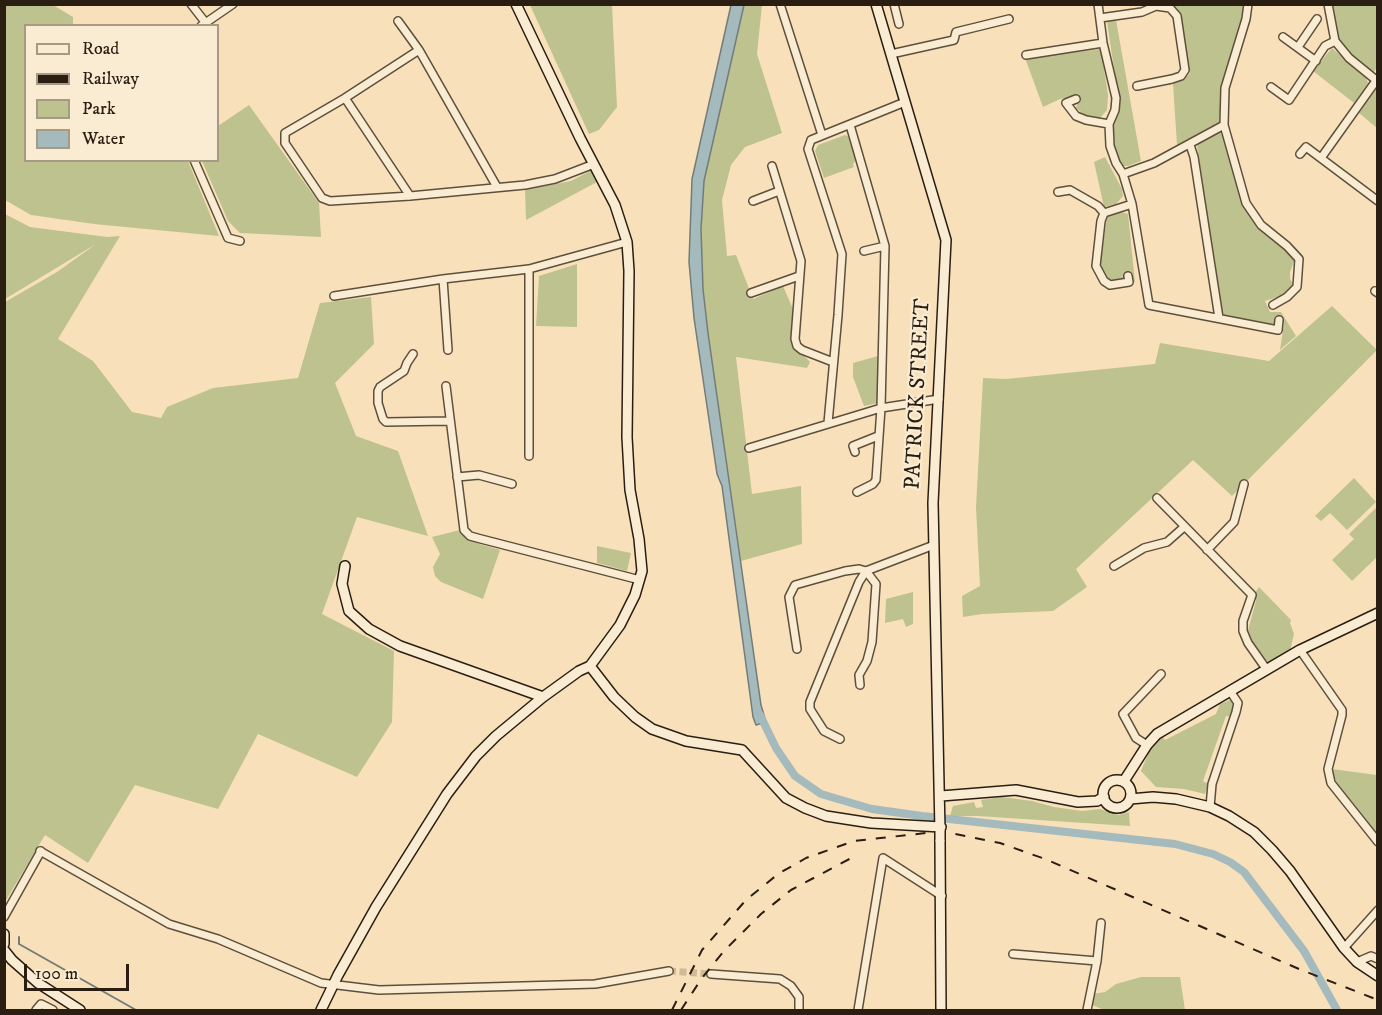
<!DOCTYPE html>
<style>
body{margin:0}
#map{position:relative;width:1382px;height:1015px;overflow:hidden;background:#f8e1ba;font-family:"IM FELL DW Pica",serif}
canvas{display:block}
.frame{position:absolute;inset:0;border:6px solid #2a1e12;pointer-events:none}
.legend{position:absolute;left:24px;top:24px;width:195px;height:138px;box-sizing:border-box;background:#faecd2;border:2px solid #a79a85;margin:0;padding:8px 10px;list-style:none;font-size:18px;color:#2a1e12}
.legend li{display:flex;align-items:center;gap:12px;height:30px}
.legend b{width:30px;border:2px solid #a79a85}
.scale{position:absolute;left:24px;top:964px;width:105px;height:27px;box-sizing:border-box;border:3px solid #2a1e12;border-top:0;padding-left:8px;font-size:18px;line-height:21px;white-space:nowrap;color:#2a1e12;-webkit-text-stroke:4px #faecd2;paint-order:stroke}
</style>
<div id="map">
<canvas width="1382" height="1015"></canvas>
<div class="frame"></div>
<ul class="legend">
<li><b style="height:8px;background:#faecd2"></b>Road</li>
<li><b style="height:8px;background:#2a1e12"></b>Railway</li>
<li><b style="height:16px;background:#bec28f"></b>Park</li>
<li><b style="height:16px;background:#a4babc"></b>Water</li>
</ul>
<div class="scale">100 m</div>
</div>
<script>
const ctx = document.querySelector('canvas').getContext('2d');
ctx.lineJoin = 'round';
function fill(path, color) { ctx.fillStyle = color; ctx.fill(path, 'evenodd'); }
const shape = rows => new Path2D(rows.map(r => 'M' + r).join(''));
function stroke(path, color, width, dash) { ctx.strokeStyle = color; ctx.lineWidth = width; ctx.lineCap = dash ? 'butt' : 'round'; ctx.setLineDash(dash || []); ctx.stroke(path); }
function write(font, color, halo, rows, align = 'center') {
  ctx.font = font + ' "IM FELL DW Pica",serif'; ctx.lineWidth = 4.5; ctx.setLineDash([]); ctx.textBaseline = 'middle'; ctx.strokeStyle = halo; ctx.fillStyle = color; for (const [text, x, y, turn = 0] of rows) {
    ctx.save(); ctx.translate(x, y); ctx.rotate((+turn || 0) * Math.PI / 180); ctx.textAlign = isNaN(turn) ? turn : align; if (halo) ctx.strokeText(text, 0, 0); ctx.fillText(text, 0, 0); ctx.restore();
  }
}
const green = shape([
 [5,4,53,5,73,17,73,25,26,26,26,160,188,161,219,236,94,224,31,215,5,200],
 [530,5,612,5,617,107,599,130,589,134],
 [744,5,762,5,757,54,782,133,745,147,731,165,722,200,727,256,736,255,753,299,783,286,793,309,791,342,810,362,807,368,736,357,752,494,801,486,802,544,741,561,708,333,703,289,701,225,704,181],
 [1171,5,1244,5,1245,9,1222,88,1219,122,1177,145,1173,83,1185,79,1190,73,1181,19,1177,8],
 [1328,5,1377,5,1377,67,1373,74,1339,46],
 [1116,20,1141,161,1128,166,1123,166,1118,159,1113,143,1114,124,1118,110,1118,95,1107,22],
 [1332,48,1366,78,1368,83,1354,103,1313,71],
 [1101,49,1108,95,1107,110,1100,118,1087,117,1076,108,1079,99,1075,96,1060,99,1043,107,1025,58],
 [1377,88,1377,128,1359,113],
 [249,105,319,203,321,237,240,233,228,221,202,161,218,160,218,126],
 [1220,132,1223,135,1242,204,1258,226,1288,249,1295,259,1290,272,1290,279,1294,285,1284,295,1265,301,1270,312,1281,312,1296,336,1280,350,1284,323,1278,317,1276,325,1225,316,1221,310,1197,146,1199,143],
 [845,135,848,136,856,160,853,164,854,167,824,178,815,151,818,145],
 [1105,157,1122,189,1123,196,1116,204,1104,207,1094,162],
 [592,170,597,182,526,220,525,190,571,181],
 [1118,211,1128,214,1135,282,1108,280,1100,265,1107,217],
 [5,214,30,227,107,237,120,236,58,339,93,361,132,412,161,418,167,407,213,388,298,378,320,303,371,297,374,344,335,383,356,436,398,451,428,536,357,517,322,614,394,651,392,722,357,777,258,734,218,809,135,785,88,863,45,835,5,902,5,302,57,272,96,244,5,299],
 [577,264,577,327,536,326,539,276],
 [1332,306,1377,350,1232,496,1193,460,1076,569,1087,587,1053,611,982,614,963,617,962,596,980,586,976,507,983,378,1006,379,1155,364,1160,343,1269,361],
 [878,356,878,403,864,406,853,377,853,363],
 [1354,478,1376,502,1347,530,1330,513,1321,521,1315,516],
 [1377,507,1377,557,1352,581,1332,560,1354,539,1349,534],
 [460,530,469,539,479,544,500,550,483,599,441,582,435,576,433,567,440,554,432,537],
 [597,546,631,553,627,571,597,563],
 [1259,587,1291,620,1290,623,1294,634,1290,651,1268,662,1253,642,1248,630,1256,601,1255,593],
 [913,592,913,624,906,627,903,619,885,623,886,599],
 [1230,700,1234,705,1231,717,1226,716,1203,781,1208,784,1205,794,1184,789,1156,787,1141,771,1151,747,1162,736,1165,740,1216,714,1220,704],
 [1332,769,1377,775,1377,836,1337,785],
 [1002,797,1032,801,1054,807,1082,811,1100,809,1119,815,1129,812,1130,826,978,816,950,816,953,806,974,802,976,808,983,807,981,800],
 [1141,977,1180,977,1185,1010,1104,1010,1092,1005,1093,994,1105,992,1116,984]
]);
const water = shape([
 [731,5,744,5,704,181,701,229,703,289,708,333,761,705,766,722,756,725,753,717,722,486,717,474,694,318,689,262,692,179,731,5]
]);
const stream = shape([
 [19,937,19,944,136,1010]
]);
const canal = shape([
 [760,715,776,748,795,776,821,794,872,809,922,816,1175,844,1213,854,1230,862,1244,872,1304,951,1337,1010]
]);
const streetTunnel = shape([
 [669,971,711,974]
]);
const street = shape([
 [191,4,205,22],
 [780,4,822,135],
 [894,4,899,24],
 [1098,4,1103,43,1116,98,1115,110,1109,124,1110,146,1116,163,1123,174,1132,204,1149,305,1278,330,1279,320],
 [1248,4,1246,19,1225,88,1224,125,1246,203,1261,225,1287,246,1299,259,1297,287,1287,297,1273,305],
 [1328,4,1335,41,1349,58,1376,80],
 [1100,18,1142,12,1156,6,1170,8,1177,16,1185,70,1181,76,1172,79,1137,86],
 [398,21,419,50],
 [201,26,233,4],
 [1283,37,1316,61],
 [1298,47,1317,19],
 [891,54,954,40,956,32,1009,19],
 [1026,55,1103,43],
 [1271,87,1289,100,1325,46,1335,41],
 [345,98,410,196],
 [1076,99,1066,103,1076,116,1086,120,1109,124],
 [850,125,885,246],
 [1190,145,1194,157,1219,318],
 [1300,154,1306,147,1378,201],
 [1321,158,1378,78],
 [194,160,228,238,240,241],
 [772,166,801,261,795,339,797,346,802,350,833,362],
 [1123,174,1154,163,1224,125],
 [497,187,419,50,345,98,285,133,285,143,322,198,330,201,410,196,525,185,555,179,594,164],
 [1058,192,1070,190,1098,206,1104,213],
 [753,201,779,191],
 [529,269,529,456],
 [1128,276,1129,282,1110,285,1104,281,1096,266,1101,221,1104,213,1132,204],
 [443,279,448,350],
 [1375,291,1378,293],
 [751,293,799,276],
 [334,296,443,279,529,269,627,242],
 [413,354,407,363,404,371,380,387,378,391,378,403,383,419,386,422,449,421],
 [446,386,464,530,470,536,481,539,640,580],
 [828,423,838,315,842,254,808,149,811,140,905,102],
 [749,448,881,408,939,399],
 [855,452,853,446,878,436],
 [457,477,479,475,512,484],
 [857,492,873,484,876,480,881,408,885,246,864,251],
 [1157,498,1252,595,1243,621,1243,631,1248,643,1267,670],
 [1207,550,1234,522,1244,484],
 [1114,566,1144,548,1167,542,1184,527],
 [797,649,789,597,795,585,845,571,859,569,866,571,934,545],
 [1300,650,1342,710,1342,715,1328,769,1331,783,1378,842],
 [860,685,859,675,867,661,872,642,876,584,866,571],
 [840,739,824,731,810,709,810,702,859,582,866,571],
 [1147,745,1136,738,1123,714,1161,674],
 [1210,807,1212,784,1236,712,1238,703,1230,691],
 [40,851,169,924,218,939,321,983,379,990,595,984,669,971],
 [4,917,41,851],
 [1344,948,1378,910],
 [1013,954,1097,961],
 [1357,962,1371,956,1378,959],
 [711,974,780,979,791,986,799,997,799,1010],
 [36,1010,41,1004,53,1010],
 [858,1010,883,858,942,896],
 [1087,1010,1097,961,1101,923]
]);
const secondary = shape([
 [876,4,946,240,933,503,940,831],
 [345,566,342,584,349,611,369,629,400,646,543,697],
 [590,666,614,697,635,717,652,729,686,741,742,750,786,798,805,808,826,816,871,823,941,827],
 '1103 794a14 14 0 1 1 28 0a14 14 0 1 1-28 0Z',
 [1124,781,1147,745,1157,734,1300,650,1378,613],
 [941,796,1016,790,1078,802,1097,801,1104,797],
 [1130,799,1153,797,1176,799,1210,807,1229,816,1254,832,1272,850,1290,871,1344,948,1357,962,1378,976],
 [940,840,941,1010],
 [4,934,4,944],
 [4,950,12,960,38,983,80,1010],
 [321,1010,338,975,376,907,447,794,476,756,496,736,543,697,579,671,590,666,620,625,635,595,642,571,639,539,630,490,627,437,629,271,627,242,615,205,580,138,516,4]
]);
const rail = shape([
 [672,1010,702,950,746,900,778,874,806,858,854,841,926,833,955,834,1000,843,1045,859,1299,969,1378,1000],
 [681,1010,702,978,724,951,761,914,791,890,857,855]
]);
const secondaryBridge = shape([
 [940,840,940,831]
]);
const streetNames = [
 ["PATRICK STREET",919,394,-87]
];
fill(green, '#bec28f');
fill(water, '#a4babc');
stroke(water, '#737c78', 1.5);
stroke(stream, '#737c78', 2);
stroke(canal, '#a4babc', 8);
stroke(streetTunnel, '#cfba98', 7, [7, 3.5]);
stroke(street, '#5e4f3c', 10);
stroke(secondary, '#2a1e12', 12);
stroke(street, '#faecd2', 7);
stroke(secondary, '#faecd2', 9);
stroke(rail, '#2a1e12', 2, [10, 10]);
stroke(secondaryBridge, '#2a1e12', 12, []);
stroke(secondaryBridge, '#faecd2', 9);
write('22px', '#2a1e12', '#faecd2', streetNames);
</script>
